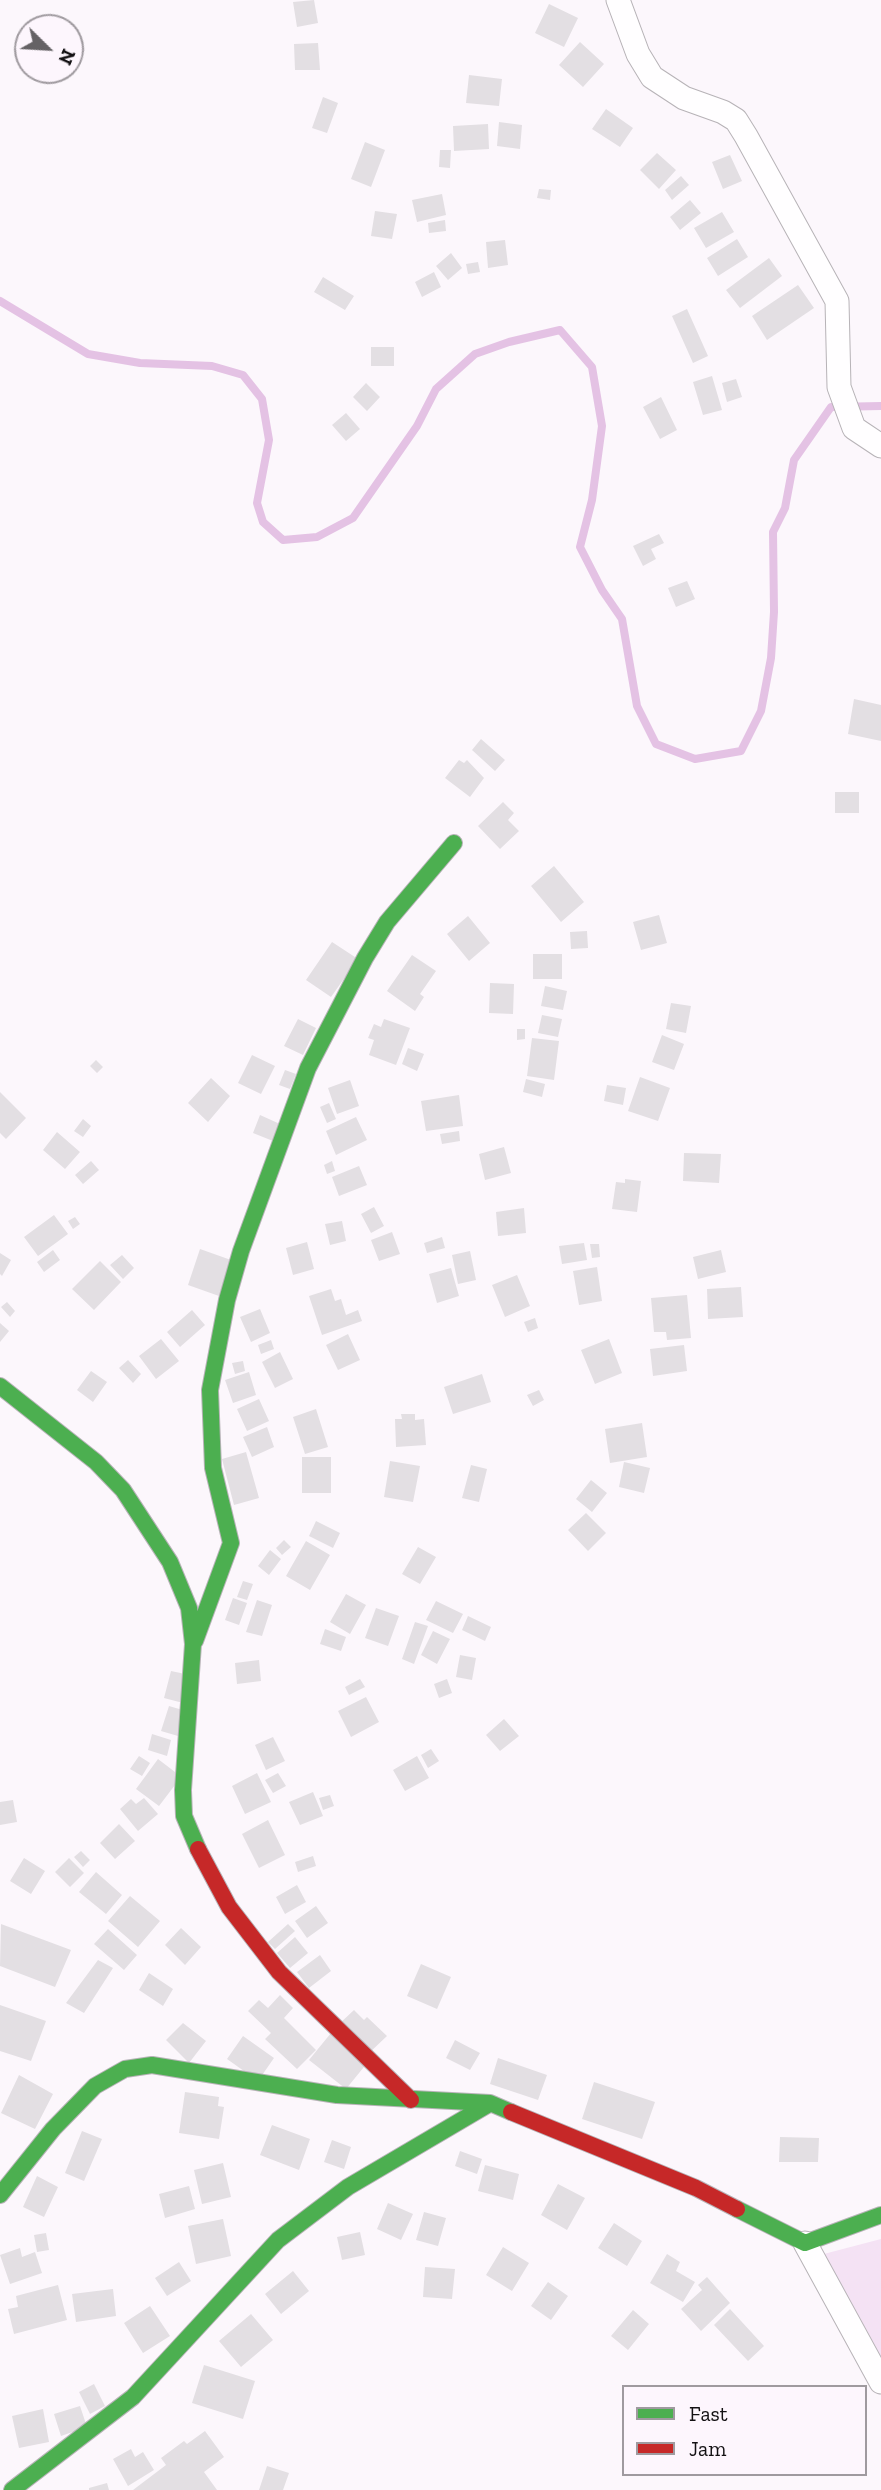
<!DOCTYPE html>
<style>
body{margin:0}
#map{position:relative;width:881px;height:2490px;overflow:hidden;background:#fcf7fc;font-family:"Zilla Slab",serif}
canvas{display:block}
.legend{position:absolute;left:622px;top:2385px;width:245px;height:91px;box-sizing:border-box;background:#fdf6fd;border:2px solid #9f9a9f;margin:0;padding:9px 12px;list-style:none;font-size:21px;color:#131113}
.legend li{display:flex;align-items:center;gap:14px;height:35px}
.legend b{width:35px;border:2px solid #9f9a9f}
.north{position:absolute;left:14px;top:14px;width:70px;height:70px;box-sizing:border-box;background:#fdf6fd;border:2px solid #9f9a9f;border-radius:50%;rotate:114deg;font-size:19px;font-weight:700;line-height:28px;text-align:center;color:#131113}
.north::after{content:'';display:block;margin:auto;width:24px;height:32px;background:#656265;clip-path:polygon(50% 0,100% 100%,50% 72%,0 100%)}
</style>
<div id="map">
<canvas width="881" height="2490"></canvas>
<ul class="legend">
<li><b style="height:9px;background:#4caf50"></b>Fast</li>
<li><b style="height:9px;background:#c62828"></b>Jam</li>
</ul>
<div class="north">N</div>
</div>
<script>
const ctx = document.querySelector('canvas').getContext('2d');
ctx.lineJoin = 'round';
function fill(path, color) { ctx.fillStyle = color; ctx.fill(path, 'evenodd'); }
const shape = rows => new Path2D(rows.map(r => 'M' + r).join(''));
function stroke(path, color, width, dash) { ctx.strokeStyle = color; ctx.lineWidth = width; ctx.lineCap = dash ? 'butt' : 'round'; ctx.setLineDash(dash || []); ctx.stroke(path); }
const green = shape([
 [881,2239,881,2392,820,2255]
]);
const stream = shape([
 [0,301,88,354,140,363,212,366,243,375,262,399,269,440,257,503,263,522,283,540,317,537,353,518,417,426,436,389,475,354,509,342,560,330,592,367,602,426,592,500,580,547,602,590,622,619,637,706,656,744,695,759,741,751,761,711,771,658,774,612,773,532,785,508,794,460,831,407,881,406]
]);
const building = shape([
 [314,0,318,23,297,27,293,2],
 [549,4,578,18,564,47,535,33],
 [580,42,604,64,583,87,559,65],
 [318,43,320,70,295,70,294,44],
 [469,75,502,79,499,106,466,103],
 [323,97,338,103,327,133,312,128],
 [606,109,633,128,620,147,592,129],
 [499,122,522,125,520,149,497,146],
 [488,124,489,149,454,151,453,126],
 [365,142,385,150,371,187,351,179],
 [440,150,451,150,450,168,439,167],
 [657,153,676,170,659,189,640,170],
 [730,155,742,181,723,189,712,162],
 [681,176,689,185,672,200,665,190],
 [539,189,551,190,550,200,537,198],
 [442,194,446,215,417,222,412,200],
 [690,200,701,213,680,230,670,217],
 [375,211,397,214,392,239,371,236],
 [722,212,734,232,706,248,694,228],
 [445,220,446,231,429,233,428,223],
 [737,239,748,257,718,276,707,258],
 [505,240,508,265,488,268,486,242],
 [451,253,462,268,448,280,436,266],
 [769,258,782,276,740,308,726,290],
 [478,262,480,272,468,274,466,264],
 [434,272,441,287,422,297,415,282],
 [323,277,354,296,345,310,314,292],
 [798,285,814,308,767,340,752,316],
 [687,309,708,356,693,363,672,316],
 [371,347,394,347,394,366,371,366],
 [712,376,722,410,703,415,693,382],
 [736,379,742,397,727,402,722,383],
 [366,383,380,397,367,411,353,397],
 [661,397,677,430,660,439,643,407],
 [346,413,360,429,346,441,332,425],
 [659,534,664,543,651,549,656,559,643,566,633,546],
 [687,581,695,599,676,607,668,588],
 [854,699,881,705,881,741,848,734],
 [481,739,505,760,495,771,472,750],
 [459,760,464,763,467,760,484,778,470,797,445,778],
 [835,792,859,792,859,813,835,813],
 [503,802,514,813,508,820,519,831,500,849,478,826],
 [554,866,584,902,561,922,531,886],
 [659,915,667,943,641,950,633,922],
 [468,916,490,943,469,961,447,934],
 [587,931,588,948,571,949,570,932],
 [332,942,358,959,331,997,306,980],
 [533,954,562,954,562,979,533,979],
 [412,955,436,971,420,994,424,997,415,1011,387,991],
 [490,983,514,984,513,1014,489,1013],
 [545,986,567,991,563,1010,541,1006],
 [671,1003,691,1006,686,1033,666,1029],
 [542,1015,562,1019,558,1037,538,1033],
 [298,1019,316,1028,303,1055,284,1046],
 [384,1019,410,1028,396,1065,369,1055,374,1040,368,1038,374,1024,381,1027],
 [517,1029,525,1029,525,1039,517,1040],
 [662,1035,684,1044,674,1070,652,1062],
 [532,1038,559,1041,554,1080,527,1076],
 [408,1048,424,1054,417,1071,402,1064],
 [252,1055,275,1066,261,1094,238,1083],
 [96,1060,103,1067,97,1073,90,1066],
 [285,1070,296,1074,290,1089,279,1085],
 [640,1077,670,1088,658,1121,628,1111],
 [211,1078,230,1096,208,1122,188,1103],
 [526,1079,545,1084,542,1097,523,1092],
 [350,1080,359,1106,337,1114,328,1088],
 [607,1085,626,1088,623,1105,604,1101],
 [0,1092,26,1118,6,1139,0,1133],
 [459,1095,463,1126,426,1131,421,1101],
 [329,1103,336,1119,327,1123,320,1107],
 [260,1115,280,1124,273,1141,253,1133],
 [356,1117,367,1140,336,1155,326,1131],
 [83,1119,91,1126,83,1137,74,1131],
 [459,1131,460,1141,442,1144,440,1134],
 [57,1132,80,1152,65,1169,43,1150],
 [504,1147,511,1173,485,1180,479,1154],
 [684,1153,721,1154,719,1183,683,1181],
 [91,1161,99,1170,83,1184,75,1175],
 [332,1161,335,1171,327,1174,324,1165],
 [359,1166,367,1185,339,1196,332,1177],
 [625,1179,641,1181,637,1212,612,1209,616,1182,625,1183],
 [374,1207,384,1226,371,1233,361,1214],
 [524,1208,526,1233,498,1236,496,1212],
 [54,1215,68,1234,38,1256,24,1237],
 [75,1217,80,1224,73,1229,68,1221],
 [342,1221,346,1241,330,1245,325,1224],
 [392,1232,400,1254,379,1261,371,1240],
 [442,1237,445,1248,427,1253,424,1243],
 [307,1242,314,1269,293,1275,286,1248],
 [584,1243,587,1260,562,1264,559,1246],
 [590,1244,599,1244,600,1257,592,1258],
 [200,1249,231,1260,219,1296,188,1285],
 [53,1250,60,1260,44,1272,37,1262],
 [721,1250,726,1272,698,1279,693,1257],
 [470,1251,476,1280,458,1284,452,1255],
 [0,1253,11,1260,2,1276,0,1274],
 [122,1255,134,1268,123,1279,110,1265],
 [100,1261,121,1282,94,1310,72,1289],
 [597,1267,602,1301,579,1305,573,1271],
 [451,1268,459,1296,437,1303,429,1274],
 [517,1275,530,1306,505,1317,492,1285],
 [741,1287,743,1317,708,1319,707,1289],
 [331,1289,335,1301,341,1299,346,1315,358,1310,362,1321,322,1335,309,1296],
 [687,1295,691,1338,667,1340,666,1332,654,1332,651,1298],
 [7,1302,15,1311,10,1317,1,1307],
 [260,1309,270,1333,251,1342,240,1317],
 [192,1310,205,1325,180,1347,167,1332],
 [535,1318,538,1328,528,1332,524,1322],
 [0,1323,9,1331,0,1342],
 [348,1334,360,1360,338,1370,326,1345],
 [161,1339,179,1361,156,1379,139,1356],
 [609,1339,622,1373,595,1384,581,1350],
 [271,1340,274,1349,261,1354,258,1345],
 [684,1345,687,1371,653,1376,650,1349],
 [280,1352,293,1379,275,1388,262,1362],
 [128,1360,141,1374,133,1383,119,1368],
 [243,1361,245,1371,235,1374,232,1363],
 [91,1371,107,1382,93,1402,77,1390],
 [249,1372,256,1395,233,1403,225,1380],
 [482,1374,491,1402,453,1414,444,1387],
 [539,1390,544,1400,533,1406,527,1395],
 [259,1399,269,1421,247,1431,237,1409],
 [316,1409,328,1447,305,1454,293,1417],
 [401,1414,415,1414,415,1420,424,1419,426,1445,396,1447,395,1419,402,1419],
 [642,1423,647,1457,610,1463,605,1429],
 [267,1427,274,1447,252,1457,243,1437],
 [246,1452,259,1498,234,1505,222,1459],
 [302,1457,331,1457,331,1493,302,1493],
 [390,1461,420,1466,413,1502,384,1497],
 [624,1462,650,1468,644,1493,619,1487],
 [471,1465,487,1469,479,1502,462,1498],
 [591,1480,607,1493,592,1512,576,1499],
 [586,1513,606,1533,588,1551,568,1530],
 [316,1521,340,1533,333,1548,309,1536],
 [284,1540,291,1547,282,1555,276,1548],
 [306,1541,330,1555,310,1590,286,1576],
 [418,1547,436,1557,420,1584,402,1574],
 [270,1550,281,1559,269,1575,258,1566],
 [243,1581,253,1584,247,1600,237,1597],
 [346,1594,366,1605,350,1634,330,1622],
 [233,1598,247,1603,239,1625,225,1620],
 [257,1600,272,1605,262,1636,246,1632],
 [436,1601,463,1614,453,1633,426,1620],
 [376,1608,399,1616,388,1646,365,1638],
 [468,1616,491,1627,485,1641,462,1630],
 [415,1622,428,1626,414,1664,402,1659],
 [325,1629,346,1637,341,1651,320,1644],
 [433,1631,450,1639,437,1664,421,1655],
 [460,1655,476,1658,472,1680,456,1677],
 [259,1660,261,1681,237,1684,235,1663],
 [171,1671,190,1675,183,1703,164,1698],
 [360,1679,365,1687,349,1695,345,1687],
 [447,1679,452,1693,439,1698,434,1684],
 [366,1697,379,1722,351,1737,338,1711],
 [169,1706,186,1711,178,1736,161,1731],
 [504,1719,519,1736,500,1751,486,1735],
 [152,1734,171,1740,167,1756,148,1750],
 [273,1737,285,1761,266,1770,255,1745],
 [431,1749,439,1761,428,1768,421,1755],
 [139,1756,150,1763,142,1776,130,1769],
 [417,1756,429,1778,405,1791,393,1770],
 [158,1759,175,1772,175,1785,159,1806,136,1789],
 [257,1773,271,1802,245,1814,232,1786],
 [278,1773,286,1786,273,1793,265,1780],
 [313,1792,323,1816,300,1825,289,1802],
 [330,1795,334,1806,323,1810,319,1798],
 [144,1798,158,1814,138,1831,120,1809,131,1799,136,1804],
 [13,1800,17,1822,0,1825,0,1802],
 [268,1820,285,1855,259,1868,242,1834],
 [119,1824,135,1841,115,1859,100,1843],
 [81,1851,90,1860,83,1867,74,1857],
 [313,1856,316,1866,298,1872,295,1862],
 [24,1858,45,1871,31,1894,10,1881],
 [69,1858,84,1873,70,1887,55,1872],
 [96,1872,122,1895,106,1914,79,1892],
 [297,1885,306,1902,285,1914,276,1897],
 [130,1896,160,1921,138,1947,108,1921],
 [316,1906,328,1923,307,1938,295,1921],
 [1,1924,71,1950,55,1987,0,1966],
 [288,1924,295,1931,275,1949,268,1942],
 [181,1928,201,1947,185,1965,165,1945],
 [108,1929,137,1955,124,1970,94,1944],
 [295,1937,308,1953,290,1968,277,1953],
 [320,1955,331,1971,309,1988,297,1972],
 [98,1960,113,1968,84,2013,66,2003],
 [421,1964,451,1977,437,2009,407,1996],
 [149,1973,173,1989,163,2006,139,1990],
 [280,1995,293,2008,284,2018,316,2050,297,2069,265,2039,271,2033,248,2011,259,2000,268,2008],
 [0,2005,46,2021,31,2061,0,2051],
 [354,2010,364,2020,367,2017,387,2036,367,2055,338,2025],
 [183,2023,206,2041,189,2063,166,2040],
 [331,2033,368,2062,346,2089,309,2060],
 [243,2036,274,2058,258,2081,227,2059],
 [455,2040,480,2053,470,2070,446,2058],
 [498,2058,547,2075,538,2100,490,2084],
 [19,2075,53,2094,35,2129,1,2113],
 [594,2082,655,2102,642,2139,582,2119],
 [185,2092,219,2097,218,2106,224,2107,219,2139,179,2133],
 [272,2125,310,2139,299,2170,260,2155],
 [82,2131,102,2139,84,2181,65,2173],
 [780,2137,819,2138,818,2162,779,2162],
 [332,2140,351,2147,344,2169,324,2162],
 [460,2151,482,2159,477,2174,455,2166],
 [223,2163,231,2197,202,2204,194,2170],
 [485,2165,519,2174,513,2200,478,2191],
 [37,2176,58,2187,44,2217,23,2207],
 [558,2184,585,2198,567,2230,541,2215],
 [189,2186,195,2209,165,2218,159,2194],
 [388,2203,413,2214,401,2240,377,2229],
 [424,2212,446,2218,438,2246,416,2240],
 [223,2219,231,2256,196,2264,188,2226],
 [614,2223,642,2241,627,2266,598,2248],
 [360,2232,365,2255,342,2260,337,2237],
 [46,2233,49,2250,37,2252,34,2235],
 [503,2247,529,2263,512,2291,486,2275],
 [20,2248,22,2257,35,2252,42,2273,10,2284,0,2255],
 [667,2254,680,2262,676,2271,695,2282,683,2302,650,2283],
 [179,2262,191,2281,167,2296,155,2278],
 [425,2267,455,2269,452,2299,423,2297],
 [293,2271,309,2291,281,2314,265,2294],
 [707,2277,730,2303,701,2331,681,2309,702,2290,698,2285],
 [548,2282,568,2296,551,2320,531,2306],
 [58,2285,67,2320,14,2334,8,2309,18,2307,16,2296],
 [113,2289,116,2316,76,2322,72,2294],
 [150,2306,170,2336,143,2353,124,2323],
 [730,2309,764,2346,748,2361,714,2325],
 [633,2310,649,2324,628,2350,611,2336],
 [251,2314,273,2340,241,2367,219,2341],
 [204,2365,255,2381,243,2419,192,2403],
 [94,2384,105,2406,90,2414,79,2392],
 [80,2406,87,2427,61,2436,54,2414],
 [43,2409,49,2442,19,2448,12,2416],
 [205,2431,224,2457,204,2472,217,2490,133,2490,166,2465,161,2458,184,2441,187,2444],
 [131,2449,135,2457,143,2452,154,2470,128,2486,113,2459],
 [267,2466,289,2473,283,2490,259,2490],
 [107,2483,109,2490,89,2490,89,2488]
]);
const street = shape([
 [618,0,638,54,652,77,684,98,723,112,736,120,746,136,837,301,839,387,854,428,881,446],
 [805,2243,881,2382]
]);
const fast = shape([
 [0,1386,96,1462,123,1490,170,1562,189,1608,193,1644,183,1790,184,1816,198,1849],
 [195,1641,231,1543,213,1468,210,1390,227,1300,241,1251,308,1068,365,958,387,922,454,843],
 [0,2195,53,2129,95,2086,125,2069,152,2065,337,2095,490,2103,511,2112],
 [737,2209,805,2243,881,2215],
 [12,2490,133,2397,278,2240,348,2187,489,2104]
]);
const jam = shape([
 [198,1849,229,1907,279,1972,411,2100],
 [511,2112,696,2188,737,2209]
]);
fill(green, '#f4e2f4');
stroke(stream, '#e4c2e4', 8);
fill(building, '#e3dfe3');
stroke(street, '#b7b3b7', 25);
stroke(fast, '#b7b3b7', 18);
stroke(jam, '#b7b3b7', 18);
stroke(street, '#fffeff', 23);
stroke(fast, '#4caf50', 16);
stroke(jam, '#c62828', 16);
</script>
